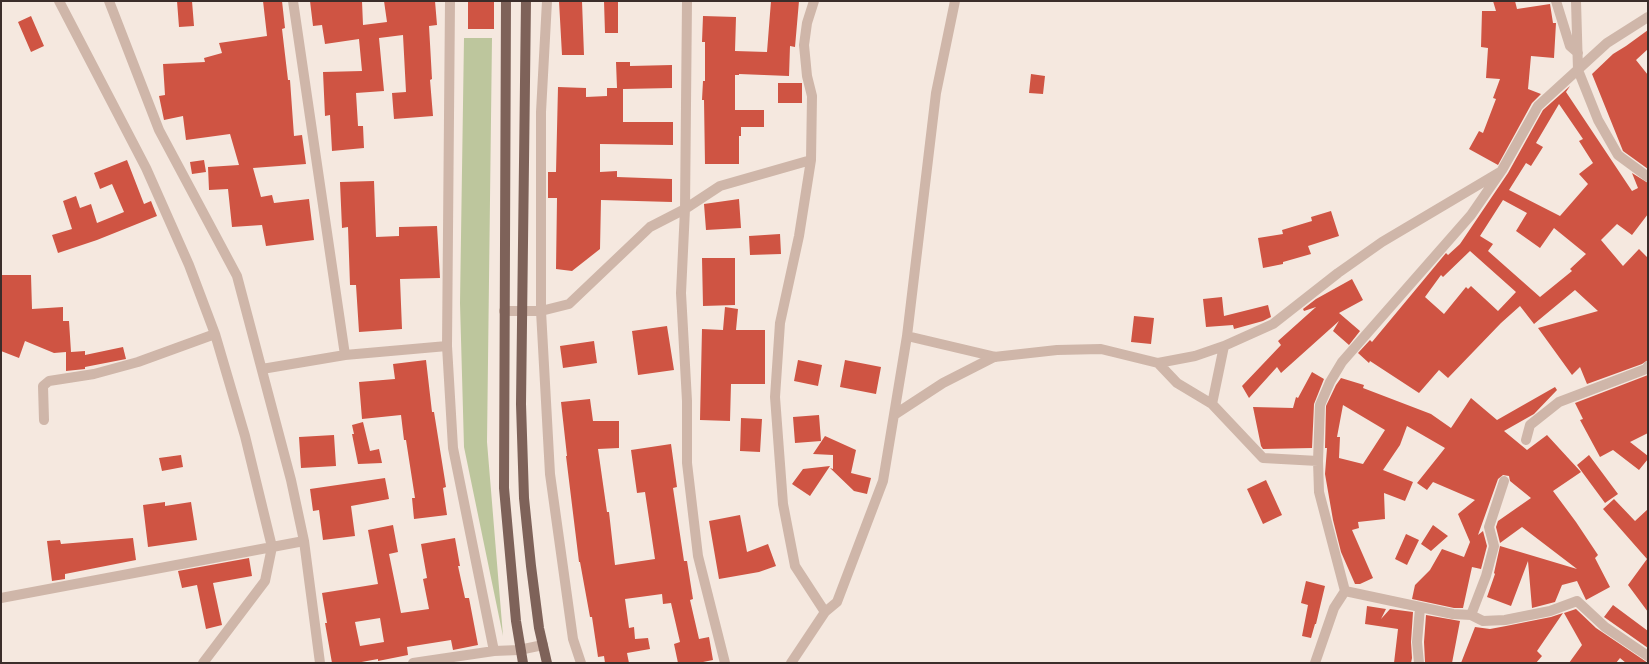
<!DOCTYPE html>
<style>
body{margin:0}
#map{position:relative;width:1649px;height:664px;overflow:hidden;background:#f5e8df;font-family:Helvetica,sans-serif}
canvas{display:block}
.frame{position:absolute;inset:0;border:2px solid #3b2d2a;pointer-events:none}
</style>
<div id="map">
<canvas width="1649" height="664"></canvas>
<div class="frame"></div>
</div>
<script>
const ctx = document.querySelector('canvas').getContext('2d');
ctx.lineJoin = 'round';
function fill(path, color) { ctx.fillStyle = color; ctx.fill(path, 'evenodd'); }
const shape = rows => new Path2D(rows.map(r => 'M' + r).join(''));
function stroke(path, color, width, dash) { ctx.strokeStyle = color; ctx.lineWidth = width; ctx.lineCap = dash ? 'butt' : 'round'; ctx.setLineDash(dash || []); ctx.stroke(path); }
const green = shape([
 [464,38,492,38,487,442,503,636,464,447,460,303]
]);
const building = shape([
 [177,1,192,1,194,26,179,27],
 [263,1,282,1,285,28,282,29,288,80,290,80,294,136,302,135,306,164,253,168,261,197,272,195,274,203,309,199,314,240,266,246,262,225,232,227,228,189,209,190,208,167,239,165,230,134,186,140,183,116,164,120,159,96,165,95,163,64,205,62,204,58,222,53,219,43,267,36],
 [310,1,362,1,363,25,387,22,384,1,435,1,437,25,429,26,432,79,430,80,433,116,394,119,392,93,406,92,403,35,379,38,384,91,356,93,358,126,363,126,364,148,332,151,330,115,325,116,323,72,362,71,359,39,325,44,322,25,313,26],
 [468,1,494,1,494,29,468,29],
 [559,1,582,1,584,55,562,55],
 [604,1,618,1,618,33,605,33],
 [771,1,799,1,795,47,790,46,789,76,739,74,739,75,735,75,735,110,764,110,764,127,741,127,741,136,739,136,739,164,705,164,704,100,702,100,703,81,705,81,705,42,702,42,703,16,736,17,735,51,767,52],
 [1493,1,1515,1,1517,9,1550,4,1553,23,1556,23,1554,58,1531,56,1528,89,1541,94,1532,103,1498,165,1469,149,1479,131,1483,133,1496,99,1493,98,1500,79,1486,78,1488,48,1481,47,1482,11,1496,11],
 [31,16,44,46,31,52,18,22],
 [1648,30,1648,49,1636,60,1648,75,1648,169,1623,151,1592,74,1613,54,1626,46],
 [616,62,630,62,630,66,672,65,672,88,623,89,623,122,673,122,673,145,600,144,600,172,617,171,617,177,672,179,672,202,601,200,600,249,572,271,556,269,557,198,548,198,548,172,556,172,558,87,586,88,586,97,607,96,607,88,617,88],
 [1031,74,1045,76,1043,94,1029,93],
 [778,83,802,83,802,103,778,103],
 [1570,86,1566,92,1632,191,1638,188,1632,173,1648,183,1648,214,1632,235,1617,224,1601,240,1623,266,1639,249,1648,258,1648,360,1642,364,1587,384,1580,367,1572,375,1538,328,1598,311,1575,290,1534,324,1520,306,1501,323,1448,378,1439,370,1419,393,1370,361,1369,363,1358,353,1370,340,1372,342,1446,253,1448,255,1460,244,1508,173,1543,110],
 [1559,104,1583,139,1579,141,1593,163,1579,174,1588,184,1560,216,1509,190,1526,163,1531,166,1543,147,1536,143],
 [1503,200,1527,213,1516,231,1540,248,1554,228,1586,254,1570,269,1572,271,1540,297,1488,251,1493,244,1480,236],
 [1470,251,1516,292,1498,311,1471,286,1468,289,1466,287,1444,314,1425,297,1441,275,1443,277],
 [127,160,144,204,151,201,157,216,97,240,58,253,52,235,72,229,63,201,76,196,80,208,91,204,97,223,124,212,112,184,100,189,94,173],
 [204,160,206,172,192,174,190,162],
 [374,181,376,237,399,236,399,227,437,226,440,278,400,279,402,329,359,332,356,285,350,285,348,227,342,228,340,182],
 [739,199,741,228,706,230,704,204],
 [1331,211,1339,236,1308,246,1311,254,1283,262,1283,264,1263,268,1258,238,1283,234,1282,230,1312,221,1311,217],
 [780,234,781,254,750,255,749,236],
 [702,258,735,258,735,305,703,306],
 [1,275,31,275,32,309,63,307,63,321,69,321,71,352,85,351,85,355,123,347,126,359,85,367,85,369,66,371,66,352,54,353,25,341,19,358,1,351],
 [1352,279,1363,300,1339,313,1360,331,1349,345,1333,331,1339,321,1281,373,1277,367,1249,398,1242,386,1281,345,1278,341,1316,307,1304,311,1303,309,1316,299],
 [1222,297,1224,316,1268,305,1271,317,1263,321,1234,329,1233,325,1206,327,1203,299],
 [725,307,738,309,736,330,765,330,765,384,731,384,730,421,700,420,702,329,723,330],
 [1134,316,1154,318,1151,344,1131,342],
 [667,326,674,370,638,375,632,331],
 [594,341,597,363,563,368,560,346],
 [426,360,432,412,434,412,446,487,443,488,447,515,414,519,412,498,415,498,406,440,404,440,401,415,362,419,359,382,395,379,393,364],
 [798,360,822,365,818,386,794,381],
 [845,360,881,367,876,394,840,387],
 [1312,372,1324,379,1314,404,1312,448,1263,449,1261,446,1253,407,1293,408,1296,397,1298,398],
 [1648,375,1648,433,1630,442,1648,456,1648,459,1639,470,1613,450,1600,457,1580,420,1583,419,1575,403],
 [1341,378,1364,385,1363,388,1431,414,1451,428,1471,398,1497,420,1555,387,1557,390,1534,414,1504,431,1527,450,1547,435,1581,472,1553,491,1576,522,1598,555,1595,558,1610,587,1586,600,1577,581,1562,585,1555,602,1532,608,1528,561,1511,606,1487,597,1495,574,1494,573,1500,546,1577,569,1522,527,1500,543,1496,527,1498,521,1531,498,1510,481,1509,476,1503,475,1498,479,1478,535,1483,531,1487,546,1481,569,1472,567,1463,608,1454,608,1412,599,1415,585,1430,570,1442,549,1464,557,1470,542,1458,514,1475,500,1433,482,1427,490,1417,483,1445,448,1407,426,1400,445,1383,470,1413,482,1405,501,1384,493,1385,519,1358,522,1359,528,1352,530,1373,578,1360,584,1355,584,1341,552,1333,520,1325,474,1327,448,1325,448,1326,406,1336,385],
 [1343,405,1385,430,1363,464,1339,458,1340,437,1337,437],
 [590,399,593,421,619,421,619,448,598,449,607,512,609,512,615,565,655,559,645,492,637,493,631,450,671,444,677,487,673,488,684,561,687,561,693,599,690,600,699,639,709,637,713,660,698,663,678,663,674,644,680,642,671,603,663,604,662,594,625,599,629,628,634,627,635,639,648,638,650,649,627,653,629,663,605,663,604,656,598,657,592,617,590,617,580,562,579,562,566,456,567,456,561,402],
 [819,415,821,441,795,443,793,417],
 [741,418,762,419,760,452,740,451],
 [363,422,370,451,379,449,382,463,358,464,352,434,354,434,352,425],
 [334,435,336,466,301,468,299,437],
 [825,436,856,450,851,473,871,478,867,494,854,491,830,468,833,469,833,455,813,454],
 [181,455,183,467,162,471,159,458],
 [1589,455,1618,494,1605,503,1577,465],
 [830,466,810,496,792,484,803,469],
 [385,478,389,499,351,506,355,536,323,540,319,510,313,511,310,489],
 [1266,480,1282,515,1263,524,1247,489],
 [1614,499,1635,521,1648,509,1648,612,1628,585,1647,559,1603,509],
 [165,502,165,506,191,502,197,540,148,547,143,505],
 [740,515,747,552,768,544,776,566,759,572,719,579,709,521],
 [393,525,398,552,389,554,401,613,429,609,423,579,427,578,421,544,455,538,460,566,458,566,465,598,469,598,478,645,453,650,451,640,407,647,408,655,378,661,378,659,356,663,332,663,325,623,327,623,322,593,378,584,368,530],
 [380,618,384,642,360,646,355,622],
 [1433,525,1448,536,1431,551,1421,544],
 [1406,534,1419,540,1407,565,1395,559],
 [133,538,136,560,65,574,65,579,52,581,47,541,60,540,61,544],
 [249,558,252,576,213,583,222,625,206,629,197,585,182,588,178,571],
 [1306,581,1325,586,1316,624,1315,624,1311,638,1302,636,1308,605,1301,603],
 [1613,605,1648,631,1648,648,1604,617],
 [1367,606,1386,609,1381,619,1390,609,1413,612,1411,642,1412,658,1411,663,1394,663,1398,629,1365,624],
 [1576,609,1596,628,1648,663,1626,663,1620,658,1616,663,1569,663,1582,645,1564,613],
 [1563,613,1537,651,1542,656,1536,663,1461,663,1475,627,1490,629,1506,626,1551,617],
 [1426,615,1460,621,1452,663,1430,663,1425,662,1424,642]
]);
const minor = shape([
 [59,1,146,168,189,265,215,334,245,436,272,547,265,581,203,663],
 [109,1,159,130,237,276,291,480,304,541,320,663],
 [293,1,345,355],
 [450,1,447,346,453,448,494,651,519,650,543,645],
 [547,1,541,112,541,311,550,474,573,639,581,663],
 [687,1,685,209,681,293,687,401,687,463,698,556,725,663],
 [814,1,807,23,804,45,807,76,812,96,811,160,799,236,780,323,775,397,783,504,795,566,825,612],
 [1556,1,1570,46,1578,53],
 [1576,1,1578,70,1598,120,1618,155,1648,177],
 [504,311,541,311,569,304,650,227,685,209,720,186,811,160],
 [907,336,996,357],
 [1158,363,1195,356,1224,346],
 [262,369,345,355,447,346],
 [894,415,943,383,994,357,1057,350,1101,349,1158,363,1177,383,1212,404],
 [44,420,43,386,49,381,94,374,138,362,215,334],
 [1526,440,1530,425,1559,402,1646,369,1648,366],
 [1318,461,1263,458,1212,404,1224,346,1273,324,1338,273,1382,242,1500,172],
 [1345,591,1453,614,1471,615,1483,621,1505,620,1550,611,1577,601,1605,627,1648,656],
 [1,598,304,541],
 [1471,615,1486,576,1494,546,1489,527,1504,481],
 [413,663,494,651],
 [791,663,825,612,837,602,883,481,907,336,936,93,955,1],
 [1315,663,1334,608,1345,591,1319,492,1318,461,1320,405,1330,382,1342,362,1471,215,1502,170,1538,106,1607,43,1648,17],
 [1419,663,1417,642,1420,608]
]);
const major = shape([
 [506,1,504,488,516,621,523,663],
 [526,1,521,404,524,498,531,566,539,628,547,663]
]);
fill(green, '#bdc69d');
fill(building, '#cf5443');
stroke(minor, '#cfb6a9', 10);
stroke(major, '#7e6259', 10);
</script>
